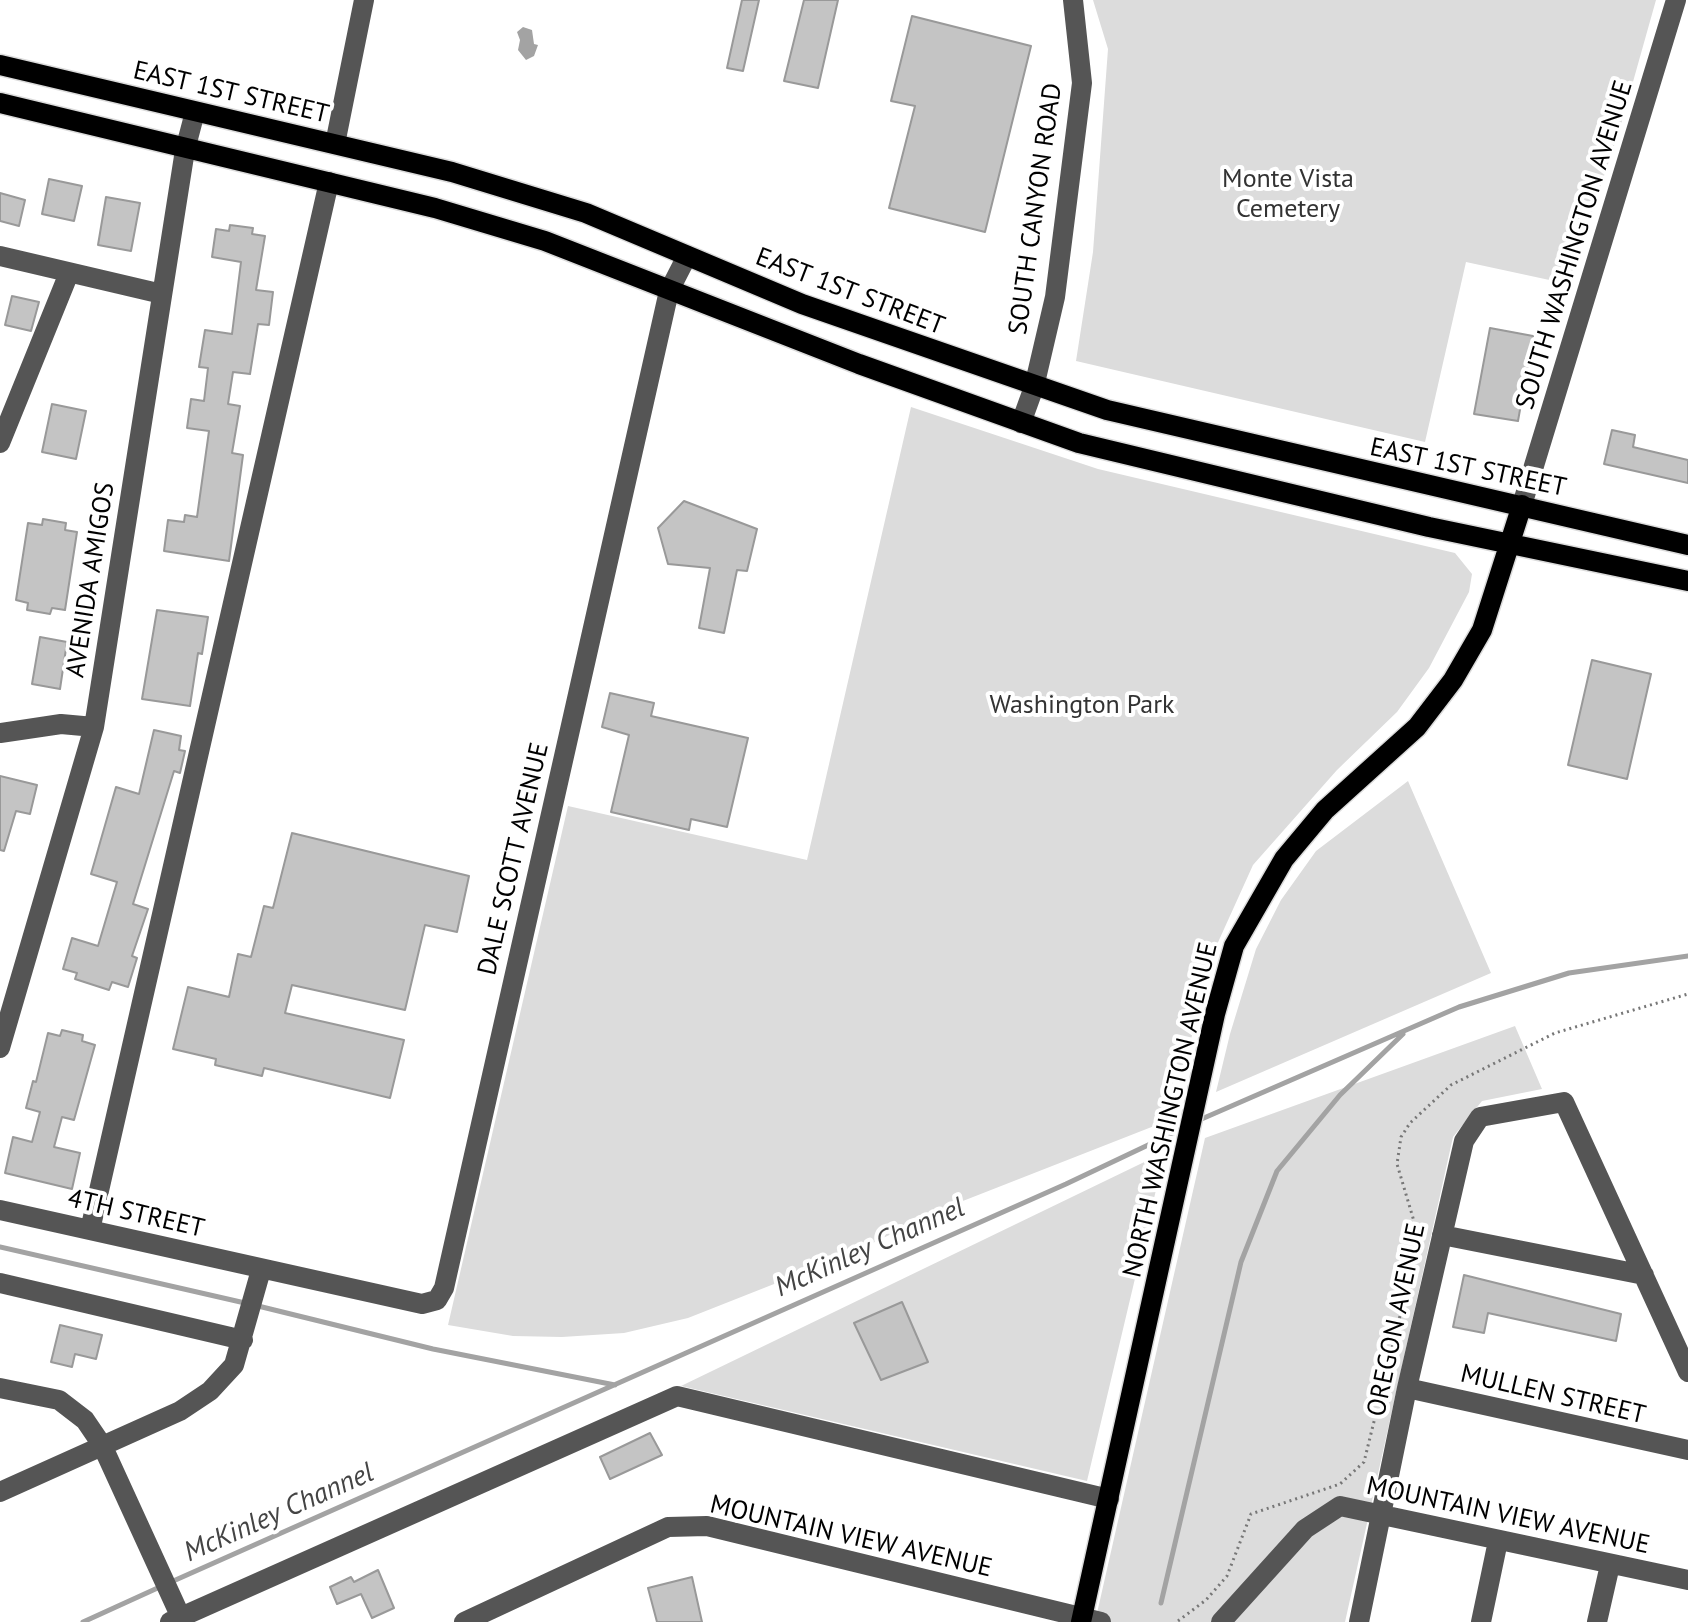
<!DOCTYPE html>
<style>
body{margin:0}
canvas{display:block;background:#fff}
</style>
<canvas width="1688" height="1622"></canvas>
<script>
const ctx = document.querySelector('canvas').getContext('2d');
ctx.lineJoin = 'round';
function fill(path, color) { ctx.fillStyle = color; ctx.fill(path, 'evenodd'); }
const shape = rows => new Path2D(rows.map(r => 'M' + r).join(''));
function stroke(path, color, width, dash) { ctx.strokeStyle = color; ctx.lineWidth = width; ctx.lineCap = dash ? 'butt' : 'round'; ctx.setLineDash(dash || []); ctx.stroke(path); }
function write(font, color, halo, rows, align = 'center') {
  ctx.font = font + ' "PT Sans",sans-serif'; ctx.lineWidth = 8; ctx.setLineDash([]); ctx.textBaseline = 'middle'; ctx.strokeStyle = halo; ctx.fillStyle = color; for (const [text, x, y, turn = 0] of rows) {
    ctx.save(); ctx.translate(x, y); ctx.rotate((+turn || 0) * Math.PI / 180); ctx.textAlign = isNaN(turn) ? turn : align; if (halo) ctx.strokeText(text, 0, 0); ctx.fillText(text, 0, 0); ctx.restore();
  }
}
const green = shape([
 [1093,0,1656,0,1620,128,1568,284,1466,262,1425,442,1076,361,1093,252,1108,49],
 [911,407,1098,469,1455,553,1472,574,1469,592,1429,668,1397,712,1337,770,1253,865,1210,960,1172,1119,945,1208,850,1254,688,1318,624,1333,562,1337,513,1336,448,1325,568,806,807,860],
 [1408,781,1491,973,1216,1092,1230,1034,1256,949,1281,900,1316,851],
 [1515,1026,1542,1089,1482,1101,1453,1137,1345,1622,1095,1622,1205,1138],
 [1165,1152,1087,1481,681,1386]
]);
const water = shape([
 [523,27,532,30,534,44,538,45,534,56,526,60,518,50,520,40,517,32]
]);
const stream = shape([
 [1197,1121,1459,1007,1569,973,1688,956],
 [0,1247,245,1303],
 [254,1305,433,1349,615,1385],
 [171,1582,1066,1184,1184,1128],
 [1161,1603,1241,1262,1277,1171,1340,1095,1403,1034],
 [83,1622,162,1586]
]);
const building = shape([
 [742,0,759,0,743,71,727,68,742,0],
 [804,0,838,0,818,88,784,81,804,0],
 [912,16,1031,46,985,232,889,208,915,106,891,101,912,16],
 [49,179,82,186,74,221,42,214,49,179],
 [0,193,25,200,19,226,0,221,0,193],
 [106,197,140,203,131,251,98,245,106,197],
 [230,225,253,228,252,234,265,236,256,290,273,292,269,325,258,324,250,374,233,372,228,404,240,406,232,453,243,455,229,561,164,551,168,520,184,522,185,515,197,517,209,431,187,428,191,399,204,401,208,368,199,367,205,330,232,334,241,262,212,257,216,229,229,231,230,225],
 [12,296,39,302,31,331,5,325,12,296],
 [1490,328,1533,336,1518,421,1474,414,1490,328],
 [52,404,86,411,76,459,42,452,52,404],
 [1612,430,1635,435,1633,447,1688,460,1688,483,1604,464,1612,430],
 [684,501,757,529,747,571,737,570,724,633,699,628,710,568,668,564,658,528,684,501],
 [43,519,66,523,65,530,77,532,65,610,52,608,50,614,27,610,28,603,16,600,28,523,42,525,43,519],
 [157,610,208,617,202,654,198,653,190,706,142,699,157,610],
 [40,637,67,642,60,689,32,684,40,637],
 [1592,660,1651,674,1627,779,1568,765,1592,660],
 [610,693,654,703,651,716,748,738,727,827,691,819,689,830,611,812,629,735,602,727,610,693],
 [154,730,181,736,179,750,185,751,180,773,174,771,133,904,148,909,132,956,137,958,128,987,112,982,109,990,75,979,77,973,63,969,72,938,98,946,117,882,91,874,116,787,139,794,154,730],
 [0,776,37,785,30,814,16,811,4,851,0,850,0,776],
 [292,833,469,876,457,932,425,925,405,1010,292,985,285,1013,404,1040,390,1098,264,1068,262,1076,215,1065,216,1059,173,1049,188,987,229,997,238,954,251,957,264,906,273,908,292,833],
 [62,1030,83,1035,82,1041,95,1045,74,1120,62,1117,54,1147,80,1153,72,1189,5,1173,13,1137,32,1142,40,1112,26,1108,33,1081,36,1082,48,1033,60,1036,62,1030],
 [1464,1275,1621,1314,1616,1341,1488,1313,1484,1333,1453,1327,1464,1275],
 [902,1302,928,1362,881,1380,854,1323,902,1302],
 [60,1325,102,1335,96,1359,75,1354,72,1367,51,1362,60,1325],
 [650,1433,662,1455,610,1479,600,1457,650,1433],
 [378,1570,394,1608,372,1618,361,1594,337,1604,330,1587,351,1577,354,1582,378,1570],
 [692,1577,702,1622,657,1622,648,1588,692,1577]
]);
const path = shape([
 [1178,1621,1206,1600,1227,1576,1251,1514,1340,1484,1364,1462,1416,1251,1416,1228,1397,1164,1401,1137,1410,1123,1451,1085,1555,1033,1688,994]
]);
const minor = shape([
 [335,144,364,0],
 [0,256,162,294],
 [1021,423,1034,387,1055,297,1082,83,1073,0],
 [0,443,69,273],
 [1522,505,1676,0],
 [0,733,61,724,94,727],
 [0,1048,94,727,185,150,195,112],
 [0,1210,422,1304,437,1300,444,1288,669,291,687,256],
 [90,1230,329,182],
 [1442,1235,1644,1275],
 [0,1283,243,1340],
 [0,1388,59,1400,85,1420,102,1445,183,1622],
 [1407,1388,1688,1450],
 [0,1492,180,1411,210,1391,234,1365,261,1270],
 [170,1622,677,1396,1109,1499],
 [464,1622,668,1527,707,1526,1101,1622],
 [1221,1622,1305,1529,1340,1506,1688,1580],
 [1359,1622,1407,1388,1464,1141,1480,1117,1564,1102,1688,1372],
 [1481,1622,1498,1541],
 [1597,1622,1610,1565]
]);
const major = shape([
 [0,65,452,172,586,213,802,304,1107,410,1688,545],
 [0,103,435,208,545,241,859,364,1079,443,1429,527,1688,581],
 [1081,1622,1215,1014,1234,946,1284,859,1325,810,1417,727,1453,680,1482,630,1522,505]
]);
const streetNames = [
 ["EAST 1ST STREET",231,93,13],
 ["SOUTH CANYON ROAD",1036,209,-82],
 ["SOUTH WASHINGTON AVENUE",1575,245,-73],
 ["EAST 1ST STREET",850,292,21],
 ["EAST 1ST STREET",1468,468,12],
 ["AVENIDA AMIGOS",91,580,-81],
 ["DALE SCOTT AVENUE",514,859,-77],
 ["NORTH WASHINGTON AVENUE",1171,1110,-77],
 ["4TH STREET",136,1214,13],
 ["OREGON AVENUE",1397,1320,-78],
 ["MULLEN STREET",1553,1395,13],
 ["MOUNTAIN VIEW AVENUE",1508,1516,12],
 ["MOUNTAIN VIEW AVENUE",851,1537,13]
];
const parkNames = [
 ["Monte Vista",1288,180],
 ["Cemetery",1288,210],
 ["Washington Park",1082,706]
];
const waterNames = [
 ["McKinley Channel",870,1248,-24],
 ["McKinley Channel",279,1513,-24]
];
fill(green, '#dcdcdc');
fill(water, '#a3a3a3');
stroke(stream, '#a3a3a3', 5);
fill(building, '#c4c4c4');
stroke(building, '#999', 2);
stroke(major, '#dbdbdb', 23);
stroke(path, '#777', 3, [2, 4]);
stroke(minor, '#555', 20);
stroke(major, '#000', 20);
write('26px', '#000', '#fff', streetNames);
write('26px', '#333', '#fff', parkNames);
write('italic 28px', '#444', '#fff', waterNames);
</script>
